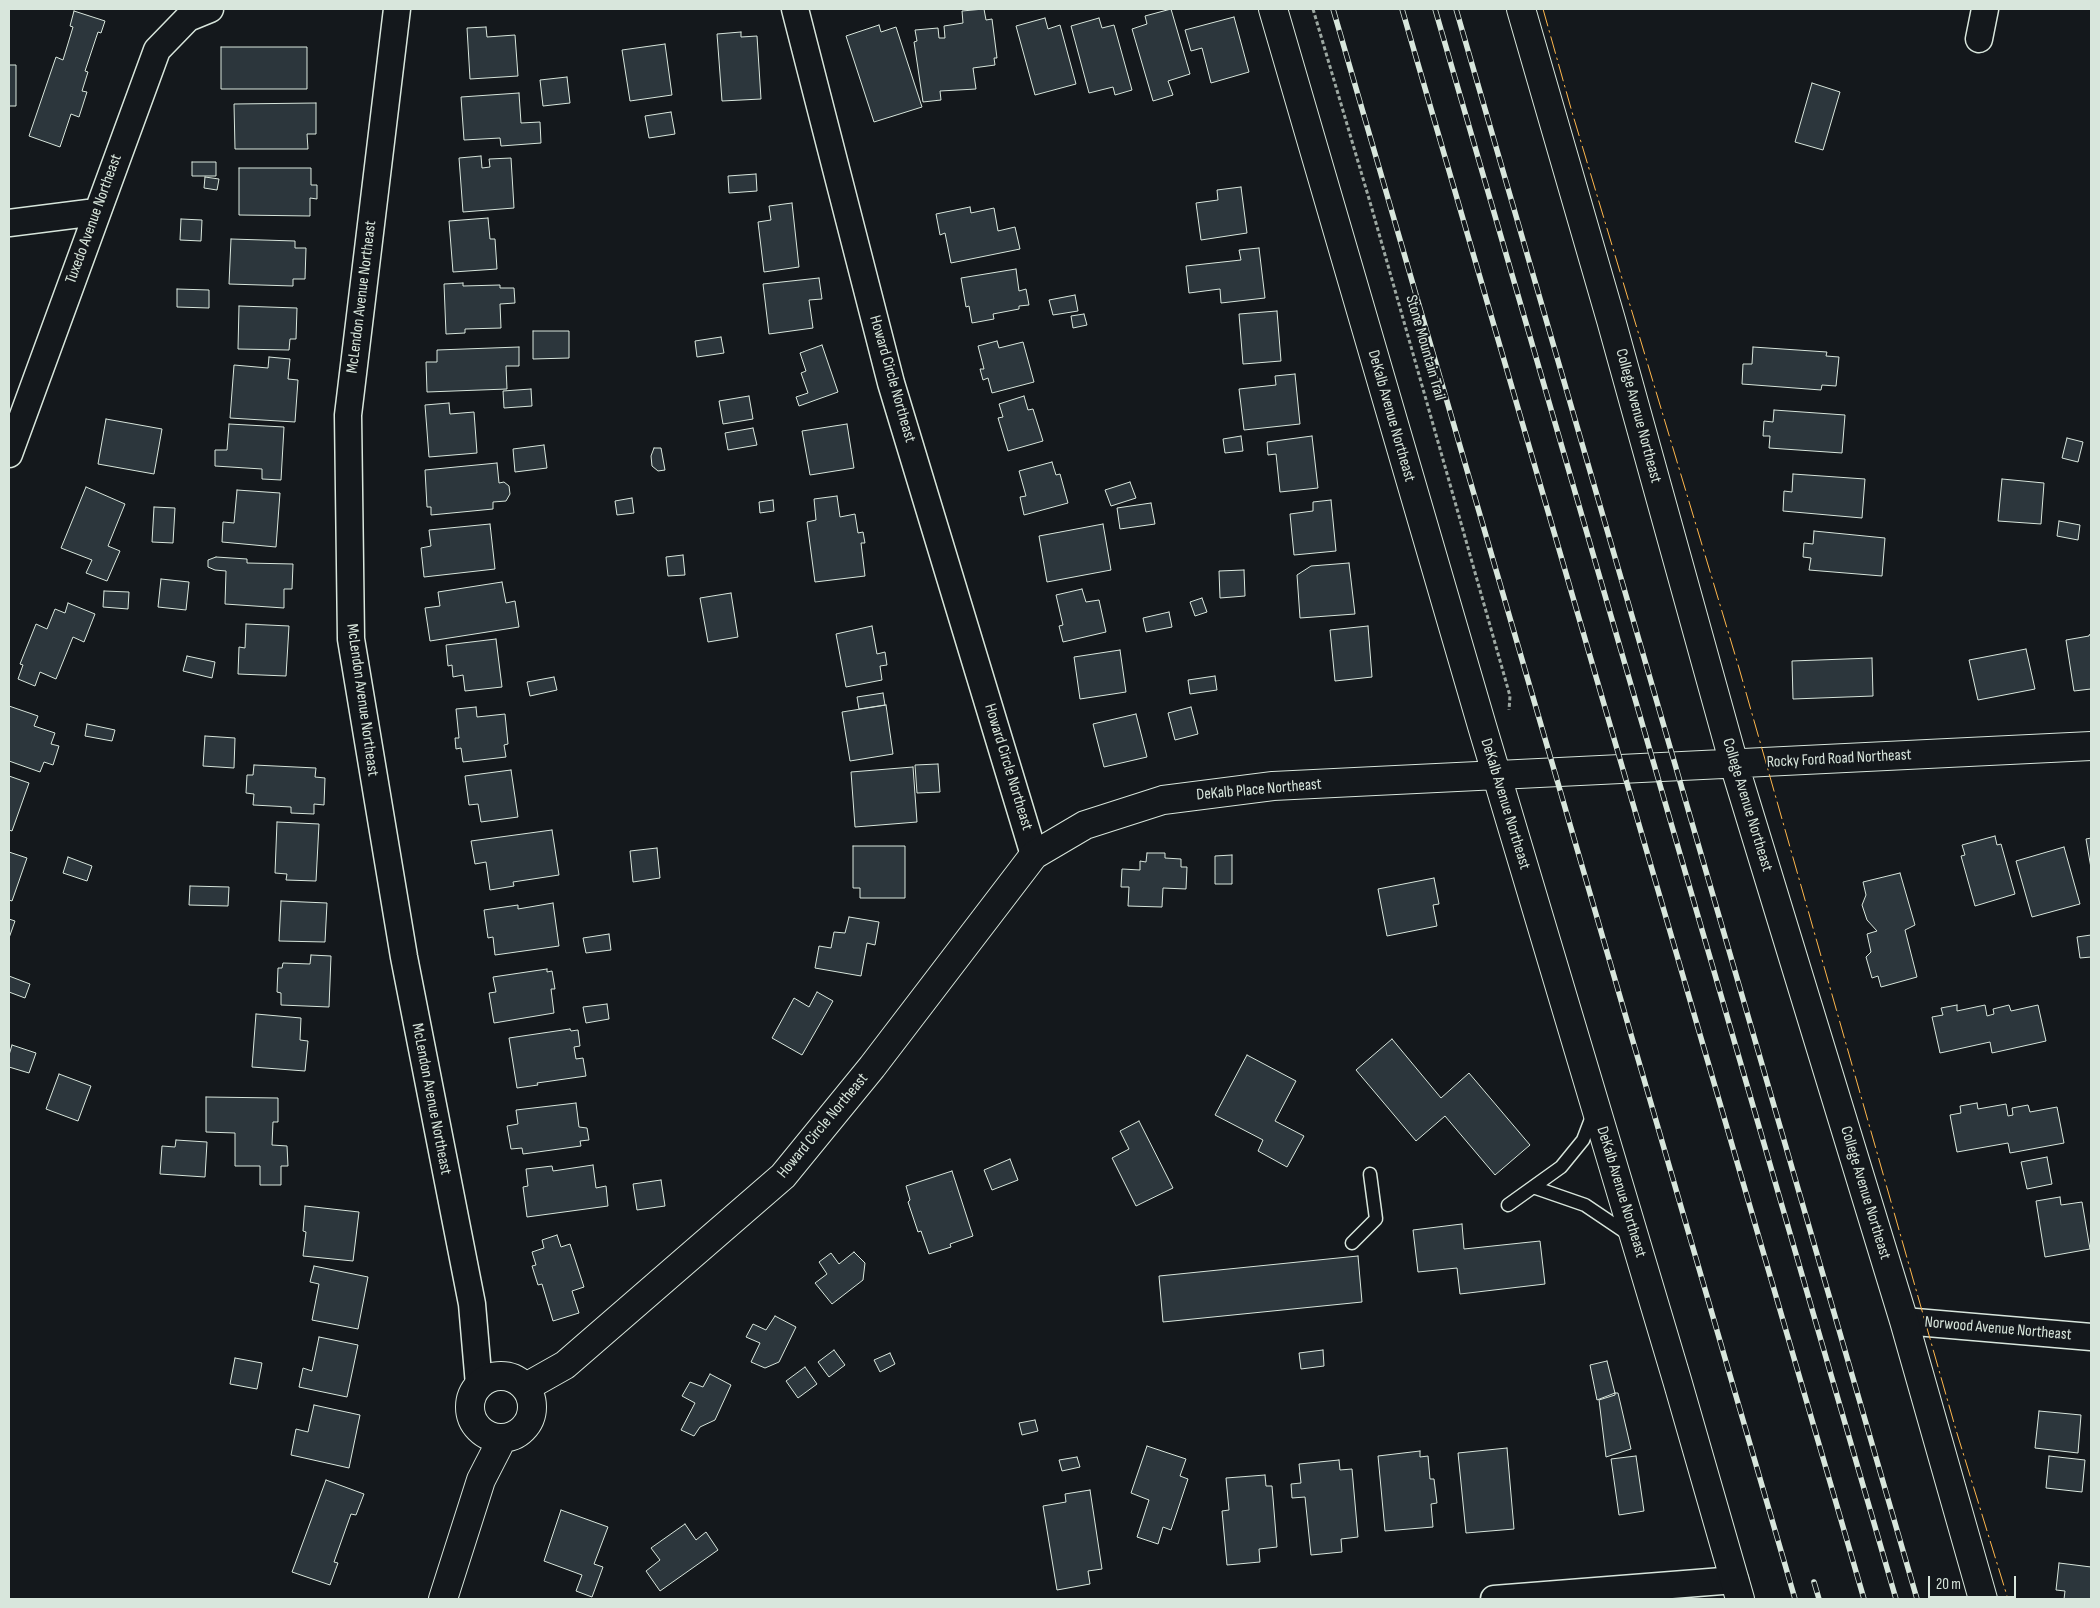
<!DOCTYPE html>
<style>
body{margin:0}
#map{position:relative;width:2100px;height:1608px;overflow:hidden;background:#14181c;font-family:"Sofia Sans Condensed",sans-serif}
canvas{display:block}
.frame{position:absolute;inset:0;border:10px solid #d8e6dc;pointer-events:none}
.scale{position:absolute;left:1928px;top:1576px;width:88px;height:22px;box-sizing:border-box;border:2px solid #d8e6dc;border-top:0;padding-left:6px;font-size:15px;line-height:18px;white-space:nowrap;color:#d8e6dc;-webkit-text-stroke:4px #14181c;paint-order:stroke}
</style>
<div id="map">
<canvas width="2100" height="1608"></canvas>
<div class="frame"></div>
<div class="scale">20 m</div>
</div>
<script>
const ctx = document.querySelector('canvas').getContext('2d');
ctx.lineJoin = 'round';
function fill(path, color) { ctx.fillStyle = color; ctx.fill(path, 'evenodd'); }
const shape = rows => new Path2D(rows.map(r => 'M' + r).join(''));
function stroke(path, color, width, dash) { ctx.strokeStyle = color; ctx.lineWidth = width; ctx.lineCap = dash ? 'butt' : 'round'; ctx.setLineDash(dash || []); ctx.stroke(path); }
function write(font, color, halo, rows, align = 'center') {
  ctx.font = font + ' "Sofia Sans Condensed",sans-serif'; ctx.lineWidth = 4; ctx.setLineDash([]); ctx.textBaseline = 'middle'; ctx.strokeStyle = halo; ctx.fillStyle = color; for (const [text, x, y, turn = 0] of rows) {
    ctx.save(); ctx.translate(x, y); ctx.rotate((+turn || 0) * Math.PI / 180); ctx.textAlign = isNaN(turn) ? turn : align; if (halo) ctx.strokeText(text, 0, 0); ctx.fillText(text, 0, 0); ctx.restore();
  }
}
const building = shape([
 [984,9,986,20,992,19,997,58,994,58,995,65,973,68,976,89,940,91,941,100,923,102,914,42,917,41,915,30,938,28,939,38,945,38,944,26,963,23,962,11,984,9],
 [1171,9,1190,74,1168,81,1173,95,1153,101,1132,29,1147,24,1145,16,1171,9],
 [74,11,105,21,101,33,98,32,85,71,88,72,82,91,87,92,79,117,71,114,60,147,29,136,56,57,63,60,73,27,70,26,74,11],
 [1234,17,1249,72,1211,83,1202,48,1191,51,1185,30,1234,17],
 [1045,18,1048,29,1060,25,1076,84,1035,95,1016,26,1045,18],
 [1099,18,1102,28,1114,25,1132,90,1115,95,1113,87,1089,93,1071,26,1099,18],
 [879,25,881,32,896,27,922,107,874,122,846,36,879,25],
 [486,27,487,37,515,35,518,76,470,79,467,28,486,27],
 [741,32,741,37,757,36,761,99,722,101,717,34,741,32],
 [665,44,672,95,630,101,622,50,665,44],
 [221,47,307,47,307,89,221,89,221,47],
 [9,65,16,65,16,106,9,106,9,65],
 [567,77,570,103,543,106,540,80,567,77],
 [1812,83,1840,92,1823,150,1795,142,1812,83],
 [519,93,521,123,540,122,541,143,501,146,500,138,464,140,461,97,519,93],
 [316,103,316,134,307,134,308,149,235,149,234,104,316,103],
 [671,112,675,134,649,138,645,116,671,112],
 [481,156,482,168,490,167,489,159,511,158,514,208,463,212,459,158,481,156],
 [192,162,216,162,216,176,192,176,192,162],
 [239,168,311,168,311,185,317,185,317,199,310,198,310,216,239,215,239,168],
 [756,174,757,191,729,193,728,176,756,174],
 [205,177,219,179,217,190,204,188,205,177],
 [1241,187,1247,233,1201,240,1196,203,1218,200,1217,190,1241,187],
 [792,203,799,267,764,272,758,222,771,220,769,206,792,203],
 [970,207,971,213,994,208,998,231,1015,227,1020,249,951,263,945,233,940,235,936,214,970,207],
 [488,218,490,239,495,239,497,269,453,272,449,221,488,218],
 [181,219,202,220,201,241,180,240,181,219],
 [231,239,295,241,295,248,306,248,305,279,293,279,293,286,229,284,231,239],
 [1259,248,1265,298,1221,303,1220,289,1189,293,1186,266,1241,260,1239,250,1259,248],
 [1016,269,1019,291,1026,289,1029,305,1019,306,1019,309,993,314,994,319,972,323,969,306,966,307,961,278,1016,269],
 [819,278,822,299,809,300,813,328,769,334,763,284,819,278],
 [463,283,463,286,500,285,500,288,514,288,515,303,500,304,501,328,465,329,465,333,446,334,444,284,463,283],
 [177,289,209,290,209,308,177,307,177,289],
 [1075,295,1078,311,1053,315,1049,300,1075,295],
 [239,306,297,308,296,339,290,339,289,350,238,349,239,306],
 [1277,311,1281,361,1243,364,1239,314,1277,311],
 [1084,314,1087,325,1073,328,1071,316,1084,314],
 [533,331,569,331,569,358,533,359,533,331],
 [721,337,724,353,697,357,695,341,721,337],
 [997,341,999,348,1023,342,1034,382,992,393,988,378,983,380,980,369,984,369,978,346,997,341],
 [822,345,838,392,799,406,796,397,808,393,801,373,806,371,800,353,822,345],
 [519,347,519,366,506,366,507,389,427,392,426,362,437,362,437,350,519,347],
 [1753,347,1827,352,1826,356,1839,357,1836,386,1822,385,1821,390,1742,384,1743,364,1752,364,1753,347],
 [269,357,290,359,288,379,298,380,295,422,230,418,234,365,268,368,269,357],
 [1295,374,1300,424,1244,430,1239,389,1276,385,1275,376,1295,374],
 [531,389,532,406,504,408,503,391,531,389],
 [749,396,753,419,723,424,719,401,749,396],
 [1024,396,1028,410,1033,409,1043,441,1008,451,998,418,1003,417,999,404,1024,396],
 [449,403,450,414,474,412,477,453,429,457,425,405,449,403],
 [1774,410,1845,415,1842,453,1769,448,1770,436,1763,436,1764,421,1773,422,1774,410],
 [106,419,162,429,154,474,98,464,106,419],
 [229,424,284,427,281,480,262,479,262,469,215,466,215,450,227,450,229,424],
 [847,424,854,468,810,475,802,431,847,424],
 [753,428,757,445,728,450,725,433,753,428],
 [1241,436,1243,451,1225,453,1223,439,1241,436],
 [1312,436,1318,488,1280,492,1276,454,1268,455,1267,442,1312,436],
 [2067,438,2083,442,2078,462,2062,458,2067,438],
 [544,445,547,468,515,472,513,449,544,445],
 [654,448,661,448,665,470,658,471,652,466,651,456,654,448],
 [1052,462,1056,475,1060,474,1068,503,1024,515,1020,497,1026,496,1019,471,1052,462],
 [497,463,499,483,504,482,509,486,510,494,506,501,493,502,493,509,431,515,431,507,427,507,425,470,497,463],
 [1793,474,1865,479,1862,518,1783,511,1784,491,1792,492,1793,474],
 [2002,479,2044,483,2041,524,1998,521,2002,479],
 [1130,482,1136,498,1111,506,1105,490,1130,482],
 [86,487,125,504,108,546,120,551,107,581,86,573,92,560,61,548,86,487],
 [237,490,280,493,276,547,222,542,223,522,234,523,237,490],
 [837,496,840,517,855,514,858,533,863,532,865,543,861,543,865,576,815,582,807,522,816,520,814,499,837,496],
 [632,498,634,513,617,515,615,501,632,498],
 [773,500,774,511,760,513,759,502,773,500],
 [1331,500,1336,551,1294,555,1290,514,1313,511,1313,502,1331,500],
 [1151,503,1155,524,1120,529,1117,508,1151,503],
 [154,507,175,508,173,543,152,542,154,507],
 [2059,521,2080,525,2078,540,2057,536,2059,521],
 [490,524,495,569,424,577,421,548,431,546,429,530,490,524],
 [1103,524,1111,570,1047,582,1039,536,1103,524],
 [1814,531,1885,538,1882,576,1809,570,1811,558,1803,557,1804,543,1813,544,1814,531],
 [683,555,685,575,668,576,666,557,683,555],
 [216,557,247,559,247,563,293,564,292,589,284,589,284,608,225,604,226,571,215,570,208,567,208,560,216,557],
 [1349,563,1355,614,1300,618,1297,575,1311,566,1349,563],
 [1244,570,1245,596,1220,598,1219,571,1244,570],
 [161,579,189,582,186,610,158,607,161,579],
 [502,582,506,603,515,601,519,627,430,641,425,608,440,606,438,592,502,582],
 [1082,589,1086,602,1099,600,1106,632,1063,642,1059,626,1063,625,1056,595,1082,589],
 [104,591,129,592,128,609,103,607,104,591],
 [731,593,738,637,708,642,700,598,731,593],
 [1202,598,1207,612,1195,616,1190,602,1202,598],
 [68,603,95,614,84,642,73,637,56,679,40,672,35,686,18,679,23,665,20,664,36,624,47,629,55,609,65,613,68,603],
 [1169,612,1172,627,1146,632,1143,618,1169,612],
 [246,624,289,626,286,676,238,674,239,647,245,648,246,624],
 [872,626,877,654,885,652,887,665,880,666,882,680,846,687,836,634,872,626],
 [1368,626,1372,677,1335,681,1330,630,1368,626],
 [2091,634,2091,689,2074,691,2066,640,2089,636,2089,635,2091,634],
 [496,639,502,687,465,691,463,675,453,677,452,665,448,666,446,645,496,639],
 [2026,649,2035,689,1978,700,1969,660,2026,649],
 [1120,650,1126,692,1080,699,1074,657,1120,650],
 [187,656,215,662,212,678,183,671,187,656],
 [1872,658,1873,696,1793,699,1792,661,1872,658],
 [1215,676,1217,690,1190,694,1188,680,1215,676],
 [554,677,557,690,530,696,527,682,554,677],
 [883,693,885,705,859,709,857,697,883,693],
 [886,705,893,754,850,761,842,712,886,705],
 [9,706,38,716,34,726,55,733,51,744,59,746,53,765,44,762,40,772,9,761,9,706],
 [476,707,477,717,505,714,508,744,504,745,506,757,463,762,461,748,456,749,455,738,459,738,456,709,476,707],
 [1191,707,1198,734,1175,740,1168,713,1191,707],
 [1136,714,1147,757,1104,767,1093,724,1136,714],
 [87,724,115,730,112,741,85,736,87,724],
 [205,736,235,738,234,768,203,766,205,736],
 [938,764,940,792,917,793,915,765,938,764],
 [254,765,316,768,315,777,325,778,324,805,314,804,314,814,291,813,291,807,253,805,254,794,246,793,247,775,253,775,254,765],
 [913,767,917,822,855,827,851,772,913,767],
 [511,770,518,817,481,822,478,804,469,805,465,776,511,770],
 [9,776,29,783,12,831,9,830,9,776],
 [277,822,319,824,316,881,286,880,287,874,275,873,277,822],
 [552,830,559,875,513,882,514,886,490,890,486,862,475,864,471,841,552,830],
 [1995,836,1997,845,2001,844,2015,894,1975,906,1961,856,1965,855,1962,845,1995,836],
 [2091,838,2091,868,2086,839,2091,838],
 [853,846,905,846,905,898,860,898,860,888,853,888,853,846],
 [2064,847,2080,904,2032,917,2016,861,2064,847],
 [657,848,660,878,633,882,630,851,657,848],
 [9,852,27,858,12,901,9,900,9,852],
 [1147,853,1165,853,1165,858,1181,859,1181,867,1187,867,1186,889,1163,888,1162,907,1128,906,1129,887,1121,887,1122,869,1140,870,1140,861,1146,862,1147,853],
 [1232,855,1232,884,1215,884,1215,856,1232,855],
 [68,857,92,866,87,881,63,873,68,857],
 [1900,873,1915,925,1905,930,1917,977,1881,987,1878,976,1872,978,1866,957,1871,952,1867,934,1877,931,1867,920,1862,905,1866,895,1863,882,1900,873],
 [1434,878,1439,904,1433,905,1437,926,1387,936,1378,889,1434,878],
 [190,886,229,887,228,906,189,905,190,886],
 [281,901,327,903,325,942,279,941,281,901],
 [553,903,559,946,495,955,493,937,488,938,484,910,518,905,518,909,553,903],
 [849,917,879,922,875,945,867,943,861,976,815,968,819,946,831,948,834,932,845,933,849,917],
 [9,919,15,921,9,938,9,919],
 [609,934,611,950,586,953,583,938,609,934],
 [2091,935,2091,957,2080,958,2077,937,2091,935],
 [311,955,331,956,329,1007,281,1005,281,993,277,992,278,968,282,968,283,963,310,964,311,955],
 [547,969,547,972,552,971,555,989,551,989,554,1013,494,1023,489,993,496,992,493,977,547,969],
 [9,976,30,984,25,998,9,992,9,976],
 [817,992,833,1001,802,1055,772,1038,794,998,809,1007,817,992],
 [607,1004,609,1019,586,1023,583,1007,607,1004],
 [1957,1005,1957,1011,1985,1005,1987,1016,1994,1014,1993,1009,2009,1005,2011,1011,2038,1005,2046,1041,1992,1053,1990,1042,1940,1053,1932,1017,1943,1015,1941,1008,1957,1005],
 [256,1014,301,1018,300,1040,308,1041,305,1071,252,1067,256,1014],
 [570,1029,571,1031,578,1030,580,1046,574,1047,576,1059,583,1058,586,1076,537,1083,538,1085,517,1088,509,1038,570,1029],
 [1392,1039,1441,1098,1469,1073,1530,1145,1495,1175,1445,1116,1416,1141,1356,1070,1392,1039],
 [12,1045,36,1053,29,1073,9,1067,9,1055,12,1045],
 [1247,1055,1296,1081,1275,1121,1304,1136,1287,1167,1258,1151,1263,1140,1215,1115,1247,1055],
 [59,1074,91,1086,78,1121,46,1109,59,1074],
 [206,1097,278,1098,278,1122,273,1122,272,1145,287,1146,288,1166,281,1166,281,1185,260,1185,260,1166,235,1166,235,1133,206,1132,206,1097],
 [576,1103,579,1127,587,1128,589,1140,580,1141,581,1146,523,1154,522,1148,511,1149,507,1126,518,1124,516,1110,576,1103],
 [1977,1103,1978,1109,2006,1104,2008,1116,2013,1115,2012,1108,2028,1105,2030,1112,2057,1107,2064,1143,2010,1153,2008,1143,1957,1152,1950,1115,1961,1113,1960,1106,1977,1103],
 [1139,1121,1173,1188,1136,1206,1112,1158,1129,1149,1120,1131,1139,1121],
 [176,1140,207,1142,205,1177,160,1174,162,1146,175,1147,176,1140],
 [2047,1157,2052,1184,2027,1189,2021,1162,2047,1157],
 [1010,1159,1018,1180,992,1190,984,1170,1010,1159],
 [593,1165,596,1188,606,1186,608,1206,527,1217,523,1187,528,1186,526,1169,552,1166,553,1171,593,1165],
 [952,1171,973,1236,950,1244,951,1247,929,1254,921,1231,918,1232,908,1202,910,1200,906,1186,952,1171],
 [661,1180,665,1206,637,1210,633,1184,661,1180],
 [2060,1197,2061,1205,2082,1202,2090,1249,2045,1257,2036,1201,2060,1197],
 [305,1206,359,1212,353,1261,303,1256,306,1232,303,1231,305,1206],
 [1462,1224,1464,1249,1540,1241,1545,1284,1460,1294,1457,1268,1418,1272,1413,1230,1462,1224],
 [557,1235,561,1247,570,1244,584,1287,572,1291,579,1313,553,1321,542,1284,538,1285,532,1266,536,1265,532,1252,544,1248,542,1240,557,1235],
 [854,1252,865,1263,863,1280,832,1304,815,1283,827,1274,819,1262,831,1253,839,1264,854,1252],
 [1358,1256,1362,1302,1163,1322,1159,1276,1358,1256],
 [314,1266,368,1277,358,1329,312,1320,319,1284,310,1282,314,1266],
 [775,1316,796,1327,779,1362,765,1368,751,1362,760,1343,746,1337,753,1324,766,1330,775,1316],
 [319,1337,358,1345,347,1397,299,1387,303,1368,312,1371,319,1337],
 [834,1350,845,1365,829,1377,818,1362,834,1350],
 [1323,1350,1324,1366,1301,1369,1299,1353,1323,1350],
 [890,1353,895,1364,880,1372,874,1360,890,1353],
 [235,1358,262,1363,257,1389,230,1384,235,1358],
 [1607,1361,1615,1393,1597,1400,1590,1365,1607,1361],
 [805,1367,817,1384,798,1398,786,1381,805,1367],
 [710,1374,731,1385,715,1420,700,1427,694,1436,681,1430,695,1403,682,1396,690,1382,703,1387,710,1374],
 [1615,1393,1618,1393,1631,1449,1606,1457,1599,1400,1615,1395,1615,1393],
 [314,1405,360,1415,349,1468,291,1455,296,1429,308,1432,314,1405],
 [2039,1411,2081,1415,2078,1453,2035,1448,2039,1411],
 [1035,1420,1038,1431,1022,1435,1019,1423,1035,1420],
 [1147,1446,1186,1459,1180,1476,1188,1479,1171,1530,1163,1527,1158,1544,1137,1537,1149,1500,1131,1493,1147,1446],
 [1507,1448,1514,1529,1466,1533,1458,1453,1507,1448],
 [1420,1451,1420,1457,1428,1456,1430,1479,1434,1479,1437,1503,1431,1504,1433,1527,1385,1531,1378,1456,1420,1451],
 [1636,1456,1644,1511,1619,1515,1611,1459,1636,1456],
 [2049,1456,2085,1460,2082,1492,2046,1488,2049,1456],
 [1077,1457,1080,1467,1062,1471,1059,1460,1077,1457],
 [1339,1460,1340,1470,1352,1469,1358,1537,1341,1539,1342,1552,1311,1555,1305,1497,1292,1498,1291,1484,1301,1483,1299,1464,1339,1460],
 [1265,1475,1266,1486,1272,1486,1277,1547,1259,1549,1260,1562,1227,1565,1222,1511,1229,1510,1226,1478,1265,1475],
 [326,1480,364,1494,356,1515,351,1514,334,1562,338,1563,330,1585,292,1572,326,1480],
 [1090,1490,1102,1569,1088,1571,1090,1584,1057,1590,1043,1506,1066,1502,1065,1494,1090,1490],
 [561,1510,608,1527,594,1564,603,1567,592,1597,576,1591,582,1575,544,1561,561,1510],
 [685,1524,696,1540,706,1532,718,1550,660,1591,646,1571,660,1560,651,1548,685,1524],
 [2059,1563,2091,1567,2091,1599,2064,1599,2065,1591,2056,1590,2059,1563]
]);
const path = shape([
 [1313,9,1372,209,1510,696,1509,710]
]);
const lane = shape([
 [1533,1187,1585,1205,1631,1236],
 [1508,1205,1561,1167,1583,1140,1593,1114],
 [1352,1243,1376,1219,1370,1174]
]);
const street = shape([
 [397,9,348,415,351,639,404,957,472,1304,479,1385],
 [795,9,891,383,1034,855],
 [1979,39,1985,9],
 [9,223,96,212],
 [9,454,157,50,188,18,210,9],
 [1904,1321,2091,1337],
 [1494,1599,1735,1580]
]);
const secondary = shape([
 [1273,9,1482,726,1677,1380,1740,1599],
 [1521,9,1611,320,1734,764,1904,1321,1983,1599],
 '470 1407a31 31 0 1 1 62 0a31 31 0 1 1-62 0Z',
 [526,1387,565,1365,783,1176,872,1067,1034,855,1085,825,1163,800,1273,786,2091,746],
 [443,1599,481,1480,502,1439]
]);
const rail = shape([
 [1333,9,1795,1599],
 [1402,9,1864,1599],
 [1435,9,1896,1599],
 [1456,9,1917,1599],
 [1814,1582,1819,1599]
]);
const power = shape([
 [1543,9,1572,112,1739,668,1956,1430,2008,1599]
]);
const streetNames = [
 ["Tuxedo Avenue Northeast",94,219,-70],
 ["McLendon Avenue Northeast",362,297,-83],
 ["Stone Mountain Trail",1425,348,74],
 ["Howard Circle Northeast",892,379,74],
 ["DeKalb Avenue Northeast",1391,416,74],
 ["College Avenue Northeast",1638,416,75],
 ["McLendon Avenue Northeast",362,700,82],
 ["Rocky Ford Road Northeast",1839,759,-3],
 ["Howard Circle Northeast",1008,767,73],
 ["DeKalb Place Northeast",1259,790,-5],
 ["DeKalb Avenue Northeast",1505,804,73],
 ["College Avenue Northeast",1747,805,73],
 ["McLendon Avenue Northeast",431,1099,79],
 ["Howard Circle Northeast",823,1126,-50],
 ["DeKalb Avenue Northeast",1621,1192,73],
 ["College Avenue Northeast",1865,1193,73],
 ["Norwood Avenue Northeast",1998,1329,5]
];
fill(building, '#2c363c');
stroke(building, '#d8e6dc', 1);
stroke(lane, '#d8e6dc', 15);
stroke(street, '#d8e6dc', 29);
stroke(secondary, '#d8e6dc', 30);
stroke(path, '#9da8a2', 3, [4, 2.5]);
stroke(lane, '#14181c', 12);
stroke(street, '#14181c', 26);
stroke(secondary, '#14181c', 28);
stroke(rail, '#d8e6dc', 5.5);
stroke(rail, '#14181c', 4, [11]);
stroke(power, '#ffb74d', 1, [18, 4, 2.5, 4]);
write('16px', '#d8e6dc', '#14181c', streetNames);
</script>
